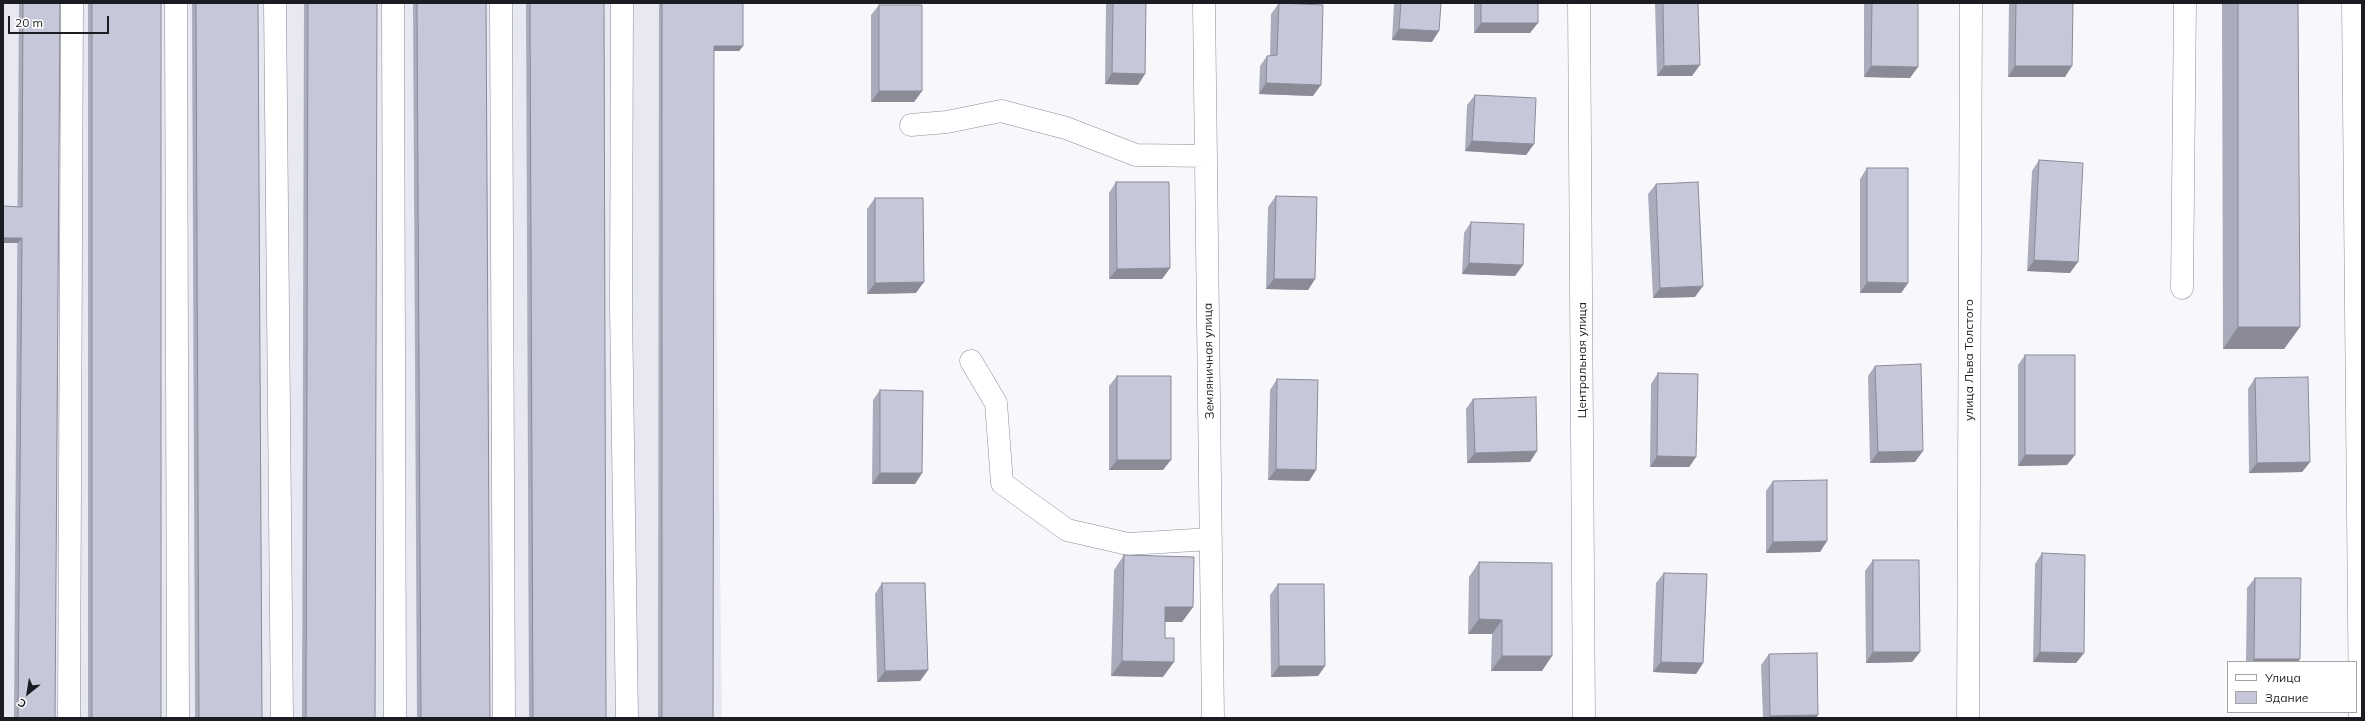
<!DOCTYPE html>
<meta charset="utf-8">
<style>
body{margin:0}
#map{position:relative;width:2365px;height:721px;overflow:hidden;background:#f8f8fc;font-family:Mulish,sans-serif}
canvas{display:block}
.frame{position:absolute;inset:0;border:4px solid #1b1c22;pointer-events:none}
.legend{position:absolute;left:2227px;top:661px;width:130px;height:52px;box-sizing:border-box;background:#fff;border:1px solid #a4a4a7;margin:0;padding:5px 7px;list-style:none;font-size:12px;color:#1b1c22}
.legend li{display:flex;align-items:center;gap:8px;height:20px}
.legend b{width:20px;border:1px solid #a4a4a7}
.north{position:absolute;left:8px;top:673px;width:40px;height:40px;-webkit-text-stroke:3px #fff;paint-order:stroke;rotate:210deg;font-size:11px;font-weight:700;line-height:16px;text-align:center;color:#1b1c22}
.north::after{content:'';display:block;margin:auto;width:14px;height:18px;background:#1b1c22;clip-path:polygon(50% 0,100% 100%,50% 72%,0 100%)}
.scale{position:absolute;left:8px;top:16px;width:101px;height:18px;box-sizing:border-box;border:2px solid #1b1c22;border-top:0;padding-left:5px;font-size:12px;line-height:14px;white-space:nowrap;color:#1b1c22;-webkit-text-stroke:3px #fff;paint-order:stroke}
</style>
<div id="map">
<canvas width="2365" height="721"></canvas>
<div class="frame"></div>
<ul class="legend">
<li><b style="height:5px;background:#fff"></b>Улица</li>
<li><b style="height:11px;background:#c6c7d9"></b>Здание</li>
</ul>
<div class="north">С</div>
<div class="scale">20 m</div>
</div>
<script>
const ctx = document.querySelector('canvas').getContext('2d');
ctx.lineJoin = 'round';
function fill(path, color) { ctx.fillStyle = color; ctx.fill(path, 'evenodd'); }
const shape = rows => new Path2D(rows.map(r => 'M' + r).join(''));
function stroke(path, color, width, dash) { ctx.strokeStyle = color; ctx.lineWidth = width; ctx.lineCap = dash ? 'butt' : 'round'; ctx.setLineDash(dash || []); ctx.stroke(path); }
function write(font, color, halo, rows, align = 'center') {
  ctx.font = font + ' Mulish,sans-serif'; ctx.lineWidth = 3; ctx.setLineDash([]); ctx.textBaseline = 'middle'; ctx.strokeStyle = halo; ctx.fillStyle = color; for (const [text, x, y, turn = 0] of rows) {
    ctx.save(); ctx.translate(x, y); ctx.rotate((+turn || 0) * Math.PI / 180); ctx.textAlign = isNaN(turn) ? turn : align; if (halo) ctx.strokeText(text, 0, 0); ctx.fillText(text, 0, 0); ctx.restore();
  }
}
const built = shape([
 [3,3,713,3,722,718,3,718]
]);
const minor = shape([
 [176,3,178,718],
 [275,3,282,718],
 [393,3,395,718],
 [501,3,504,718],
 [622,3,621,306,627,718],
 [1204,3,1213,718],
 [1579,3,1584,718],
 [2353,3,2360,718],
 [911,125,947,122,1001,111,1066,128,1136,155,1206,156],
 [2182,288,2185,3],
 [971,361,996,403,1002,483,1067,530,1128,544,1211,539],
 [69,718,72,3],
 [1968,718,1971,3]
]);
const wall = shape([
 [19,3,60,3,55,718,14,718],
 [88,3,161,3,161,718,88,718],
 [192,3,258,3,262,718,195,718],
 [304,3,377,3,375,718,302,718],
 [413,3,486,3,490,718,417,718],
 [526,3,604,3,606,718,529,718],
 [659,3,743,3,743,46,739,51,714,51,713,718,658,718],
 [1107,3,1146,3,1138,85,1105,84,1106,5],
 [1279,3,1313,96,1259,94,1260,66,1267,56,1270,56,1271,14],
 [1394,3,1441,3,1432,42,1392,40],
 [1474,3,1538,3,1530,33,1474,33],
 [1655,3,1698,3,1692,76,1657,76],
 [1864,3,1918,3,1910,78,1864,77],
 [2009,3,2073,3,2065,77,2008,77],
 [2222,3,2298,3,2300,327,2284,349,2223,349],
 [879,5,922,91,914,102,871,102,871,15],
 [1475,95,1534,144,1526,155,1465,151,1467,105],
 [2039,160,2070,273,2027,271,2032,171],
 [1867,168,1908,283,1901,293,1860,293,1860,179],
 [1116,182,1170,268,1162,279,1109,279,1109,193],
 [1656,184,1695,297,1653,298,1648,194],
 [1276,196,1315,279,1308,290,1266,289,1268,207],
 [875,198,916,293,867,294,867,209],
 [1471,222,1523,265,1515,276,1462,274,1464,233],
 [2025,355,2067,465,2018,466,2018,365],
 [1875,366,1915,462,1870,463,1868,376],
 [1658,373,1696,457,1689,467,1650,467,1651,384],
 [1117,376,1163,470,1109,470,1109,386],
 [2255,378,2310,462,2302,472,2249,473,2248,389],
 [1277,379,1316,470,1309,481,1268,480,1270,390],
 [880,390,922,473,915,484,872,484,873,400],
 [1473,399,1530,462,1467,463,1466,409],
 [1773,481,1827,541,1820,552,1766,553,1766,491],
 [2042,553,2084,653,2076,663,2033,662,2035,564],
 [1124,555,1193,607,1182,622,1165,622,1163,677,1111,676,1114,570],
 [1873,560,1920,652,1912,662,1866,663,1865,571],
 [1479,562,1542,671,1491,671,1492,634,1468,634,1469,577],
 [1664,573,1703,663,1696,674,1653,672,1656,583],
 [2255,578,2300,659,2298,662,2246,662,2247,588],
 [882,583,928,670,920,681,877,682,875,594],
 [1278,584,1325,666,1318,676,1271,677,1270,595],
 [1769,654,1818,715,1816,718,1763,718,1761,665]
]);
const shadedWall = shape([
 [1481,23,1538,23,1530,33,1474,33],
 [1399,29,1439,31,1432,42,1392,40],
 [714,46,743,46,739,51,710,51],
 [1700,65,1692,76,1657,76,1664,66],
 [1871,66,1918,67,1910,78,1864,77],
 [2015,66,2072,66,2065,77,2008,77],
 [1112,73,1145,74,1138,85,1105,84],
 [1266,83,1321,85,1313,96,1259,94],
 [879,91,922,91,914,102,871,102],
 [1472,141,1534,144,1526,155,1465,151],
 [3,238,22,238,18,243,3,243],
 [2034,260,2078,262,2070,273,2027,271],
 [1469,263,1523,265,1515,276,1462,274],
 [1170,268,1162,279,1109,279,1117,269],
 [1274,279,1315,279,1308,290,1266,289],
 [924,282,916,293,867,294,875,283],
 [1867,282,1908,283,1901,293,1860,293],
 [1703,286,1695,297,1653,298,1660,288],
 [2238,327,2300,327,2284,349,2223,349],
 [1537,451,1530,462,1467,463,1475,453],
 [1923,451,1915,462,1870,463,1878,452],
 [2025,455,2075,455,2067,465,2018,466],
 [1657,456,1696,457,1689,467,1650,467],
 [1117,460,1171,460,1163,470,1109,470],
 [2310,462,2302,472,2249,473,2257,463],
 [1276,469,1316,470,1309,481,1268,480],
 [880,473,922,473,915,484,872,484],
 [1827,541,1820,552,1766,553,1773,542],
 [1165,607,1193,607,1182,622,1155,622],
 [1479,619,1502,620,1492,634,1468,634],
 [1873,652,1920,652,1912,662,1866,663],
 [2040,652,2084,653,2076,663,2033,662],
 [1502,656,1552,656,1542,671,1491,671],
 [2254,659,2300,659,2298,662,2252,662],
 [1122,661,1174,662,1163,677,1111,676],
 [1661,662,1703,663,1696,674,1653,672],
 [1279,666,1325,666,1318,676,1271,677],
 [928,670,920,681,877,682,885,671],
 [1818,715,1816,718,1769,718,1770,716]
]);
const building = shape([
 [23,3,60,3,55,718,18,718,22,238,3,238,3,206,22,207,23,3],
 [92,3,161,3,161,718,92,718,92,3],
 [196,3,258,3,262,718,199,718,196,3],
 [308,3,377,3,375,718,306,718,308,3],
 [417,3,486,3,490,718,421,718,417,3],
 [530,3,604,3,606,718,533,718,530,3],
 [662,3,743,3,743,46,714,46,713,718,662,718,662,3],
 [1113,3,1146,3,1145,74,1112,73,1113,3],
 [1279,3,1323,5,1321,85,1266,83,1267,56,1277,55,1279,3],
 [1401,3,1441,3,1439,31,1399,29,1401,3],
 [1481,3,1538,3,1538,23,1481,23,1481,3],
 [1663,3,1698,3,1700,65,1664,66,1663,3],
 [1872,3,1918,3,1918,67,1871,66,1872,3],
 [2016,3,2073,3,2072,66,2015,66,2016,3],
 [2238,3,2298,3,2300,327,2238,327,2238,3],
 [879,5,922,5,922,91,879,91,879,5],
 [1475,95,1536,98,1534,144,1472,141,1475,95],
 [2039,160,2083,163,2078,262,2034,260,2039,160],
 [1867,168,1908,168,1908,283,1867,282,1867,168],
 [1116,182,1169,182,1170,268,1117,269,1116,182],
 [1698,182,1703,286,1660,288,1656,184,1698,182],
 [1276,196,1317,197,1315,279,1274,279,1276,196],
 [875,198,923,198,924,282,875,283,875,198],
 [1471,222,1524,224,1523,265,1469,263,1471,222],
 [2025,355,2075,355,2075,455,2025,455,2025,355],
 [1921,364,1923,451,1878,452,1875,366,1921,364],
 [1658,373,1698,374,1696,457,1657,456,1658,373],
 [1117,376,1171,376,1171,460,1117,460,1117,376],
 [2308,377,2310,462,2257,463,2255,378,2308,377],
 [1277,379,1318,380,1316,470,1276,469,1277,379],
 [880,390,923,391,922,473,880,473,880,390],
 [1536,397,1537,451,1475,453,1473,399,1536,397],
 [1827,480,1827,541,1773,542,1773,481,1827,480],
 [2042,553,2085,555,2084,653,2040,652,2042,553],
 [1124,555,1194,557,1193,607,1165,607,1165,638,1174,638,1174,662,1122,661,1124,555],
 [1873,560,1919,560,1920,652,1873,652,1873,560],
 [1479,562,1552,563,1552,656,1502,656,1502,620,1479,619,1479,562],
 [1664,573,1707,574,1703,663,1661,662,1664,573],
 [2255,578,2301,578,2300,659,2254,659,2255,578],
 [882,583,925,583,928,670,885,671,882,583],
 [1278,584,1324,584,1325,666,1279,666,1278,584],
 [1817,653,1818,715,1770,716,1769,654,1817,653]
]);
const streetNames = [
 ["Центральная улица",1582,360,-90],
 ["улица Льва Толстого",1969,360,-90],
 ["Земляничная улица",1209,361,-91]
];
fill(built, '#e7e8f2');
stroke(minor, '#8a8b9b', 23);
stroke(minor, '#fff', 22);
fill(wall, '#aaabbb');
fill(shadedWall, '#8b8b98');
fill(building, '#c6c7d9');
stroke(building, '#8b8b98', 1);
write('12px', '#1b1c22', '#fff', streetNames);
</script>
